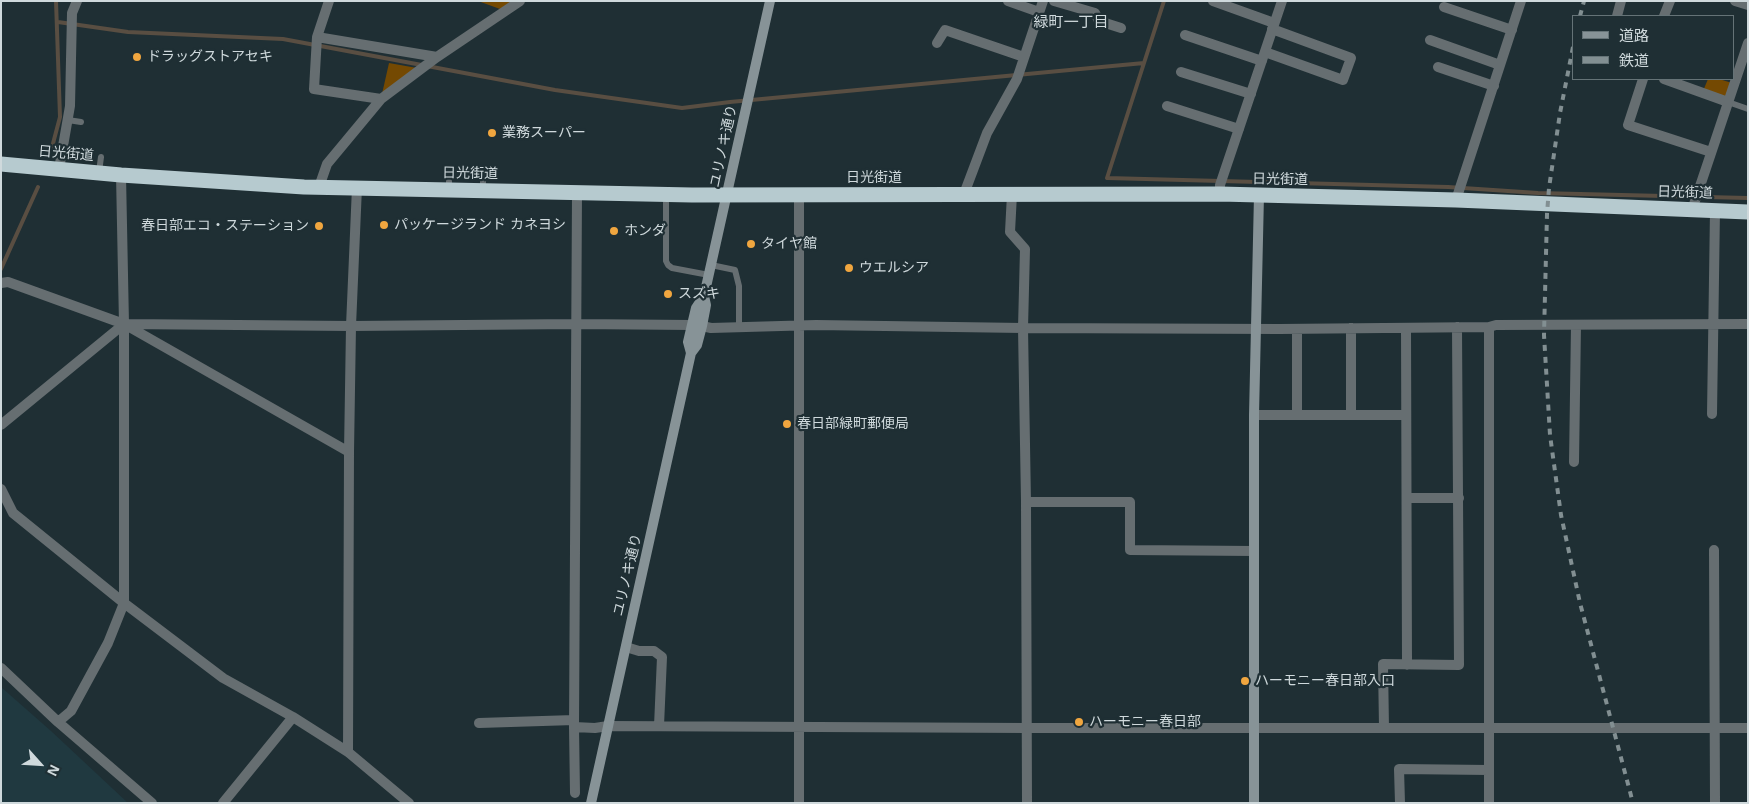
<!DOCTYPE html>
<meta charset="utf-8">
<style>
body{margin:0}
#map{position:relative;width:1749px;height:804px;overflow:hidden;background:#1f2f34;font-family:Helvetica,"Noto Sans JP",sans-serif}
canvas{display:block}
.frame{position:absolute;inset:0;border:2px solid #cfd9dc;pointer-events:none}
.legend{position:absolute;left:1572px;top:15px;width:162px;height:65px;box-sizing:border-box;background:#1f2f34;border:1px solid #657377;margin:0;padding:6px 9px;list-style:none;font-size:15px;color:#cfd9dc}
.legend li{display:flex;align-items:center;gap:10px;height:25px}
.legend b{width:25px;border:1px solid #657377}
.north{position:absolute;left:15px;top:739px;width:50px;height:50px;-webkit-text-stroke:4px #1f2f34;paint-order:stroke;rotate:116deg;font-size:14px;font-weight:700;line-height:20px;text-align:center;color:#cfd9dc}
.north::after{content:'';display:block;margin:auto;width:18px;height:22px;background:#cfd9dc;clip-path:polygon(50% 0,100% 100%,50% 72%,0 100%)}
</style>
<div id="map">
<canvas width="1749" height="804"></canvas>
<div class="frame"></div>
<ul class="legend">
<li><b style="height:6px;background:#879397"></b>道路</li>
<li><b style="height:6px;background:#828f92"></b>鉄道</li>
</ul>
<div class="north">N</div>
</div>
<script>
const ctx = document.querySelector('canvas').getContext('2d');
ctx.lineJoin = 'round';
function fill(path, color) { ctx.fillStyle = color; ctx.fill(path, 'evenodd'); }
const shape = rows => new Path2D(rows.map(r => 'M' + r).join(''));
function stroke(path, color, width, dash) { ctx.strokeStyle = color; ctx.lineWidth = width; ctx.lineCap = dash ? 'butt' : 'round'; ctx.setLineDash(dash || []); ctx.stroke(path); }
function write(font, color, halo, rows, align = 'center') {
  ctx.font = font + ' Helvetica,"Noto Sans JP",sans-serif'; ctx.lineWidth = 4.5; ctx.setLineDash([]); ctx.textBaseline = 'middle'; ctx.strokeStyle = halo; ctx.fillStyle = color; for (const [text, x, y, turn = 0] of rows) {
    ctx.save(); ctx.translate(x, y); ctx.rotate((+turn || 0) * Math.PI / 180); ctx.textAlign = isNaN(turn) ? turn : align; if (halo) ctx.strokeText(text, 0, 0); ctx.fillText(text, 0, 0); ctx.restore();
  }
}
const built = shape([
 [1,687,51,731,128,803,1,803]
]);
const green = shape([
 [478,1,512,1,500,9],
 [389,63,417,68,382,94],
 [1708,79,1719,79,1732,83,1727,99,1703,91]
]);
const stream = shape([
 [58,22,128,32,283,39,555,90,682,108,730,102,1144,63,1164,1],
 [1144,63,1107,178,1448,187,1538,193,1748,198],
 [51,151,60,117,56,1],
 [1,269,38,187]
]);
const lane = shape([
 [1728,102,1748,109],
 [68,120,81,122],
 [99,172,101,157],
 [449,189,449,175],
 [483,190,483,175],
 [666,196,666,261,668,265,672,268,709,275],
 [711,265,735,270,739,286,739,326]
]);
const street = shape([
 [329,1,317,37,314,89,381,99],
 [1008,1,1039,12],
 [1054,1,1095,13,1099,21,1121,28],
 [1213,1,1274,23],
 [1735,1,1748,5],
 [1444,7,1512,30],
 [1617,16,1621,1],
 [1664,16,1670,1],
 [1185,35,1262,61],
 [317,37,437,57],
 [1430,40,1500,65],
 [937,43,945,30,1024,57],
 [1265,52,1343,80,1351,58,1272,29],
 [1438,67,1494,86],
 [1181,72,1251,94],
 [1643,79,1628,125,1711,152],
 [1664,79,1728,102],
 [1167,106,1239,129],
 [59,169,70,106,72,13,77,1],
 [319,187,327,164,381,99,437,57,520,1],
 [799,194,799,803],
 [964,194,987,133,1017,79,1043,1],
 [1012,194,1010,232,1025,249,1023,328,1026,502,1027,803],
 [1220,194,1220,185,1282,1],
 [1456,200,1521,1],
 [1692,210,1748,43],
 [1,283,8,282,124,324,349,452],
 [702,326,711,328,816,325,1023,328,1279,329,1489,327,1496,325,1748,324],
 [1406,328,1407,665],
 [1712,414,1715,210],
 [1254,415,1406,415],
 [1297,415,1297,329],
 [1351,415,1351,328],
 [1,425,124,324,351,326,576,324,692,325],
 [1574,462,1576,325],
 [1,489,13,513,124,603,223,678,293,717,348,752,409,803],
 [1407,498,1459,498],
 [1026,502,1130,502,1130,550,1254,551],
 [1714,550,1715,803],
 [626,647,639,651,654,651,662,657,659,726],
 [1,668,58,722,152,803],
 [58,722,71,711,108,643,124,603,124,324,121,175],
 [479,723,574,720],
 [574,727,595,728,608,726,1027,728,1748,728],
 [1384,728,1383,664,1459,665,1457,327],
 [348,752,349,452,351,326,357,187],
 [575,793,574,727,577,193],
 [223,803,293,717],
 [1400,803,1399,769,1489,770],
 [1489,803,1489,327]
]);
const secondary = shape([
 [691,353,697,345,702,326,706,305,704,296,770,1],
 [591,803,691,353,688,342,696,308,704,296],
 [1254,803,1254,415,1259,195]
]);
const highway = shape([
 [1,164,121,175,304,187,692,195,1220,194,1456,200,1748,212]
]);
const rail = shape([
 [1580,16,1584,1],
 [1573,47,1560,113,1549,188,1547,214,1544,335,1550,435,1561,515,1580,603,1633,803]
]);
const markers = [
 [137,57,5,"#f0a63f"],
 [492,133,5,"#f0a63f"],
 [384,225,5,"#f0a63f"],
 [319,226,5,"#f0a63f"],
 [614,231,5,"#f0a63f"],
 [751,244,5,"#f0a63f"],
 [849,268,5,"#f0a63f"],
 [668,294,5,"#f0a63f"],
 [787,424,5,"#f0a63f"],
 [1245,681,5,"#f0a63f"],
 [1079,722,5,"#f0a63f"]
];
const poiNames = [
 ["ドラッグストアセキ",147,57],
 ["業務スーパー",502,133],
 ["パッケージランド カネヨシ",394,225],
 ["春日部エコ・ステーション",309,226,"right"],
 ["ホンダ",624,231],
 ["タイヤ館",761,244],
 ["ウエルシア",859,268],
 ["スズキ",678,294],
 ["春日部緑町郵便局",797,424],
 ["ハーモニー春日部入口",1255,681],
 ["ハーモニー春日部",1089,722]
];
const streetNames = [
 ["ユリノキ通り",724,146,-78],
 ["日光街道",66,154,5],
 ["日光街道",470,174,1],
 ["日光街道",874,178],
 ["日光街道",1280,180,1],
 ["日光街道",1685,193,2],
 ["ユリノキ通り",628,575,-77]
];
const neighbourhoodNames = [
 ["緑町一丁目",1071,23]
];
fill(built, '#203940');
fill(green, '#744902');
stroke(stream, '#594e42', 4);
stroke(lane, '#666e71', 6);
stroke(street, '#666e71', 10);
stroke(secondary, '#879397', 10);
stroke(highway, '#b6cacf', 15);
stroke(rail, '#828f92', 4, [6, 6]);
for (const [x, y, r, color] of markers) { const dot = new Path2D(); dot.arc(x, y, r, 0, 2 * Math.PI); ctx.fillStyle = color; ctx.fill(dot); stroke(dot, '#1f2f34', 2); }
write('14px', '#cfd9dc', '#1f2f34', poiNames, 'left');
write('14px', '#cfd9dc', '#1f2f34', streetNames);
write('15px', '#cfd9dc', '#1f2f34', neighbourhoodNames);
</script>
